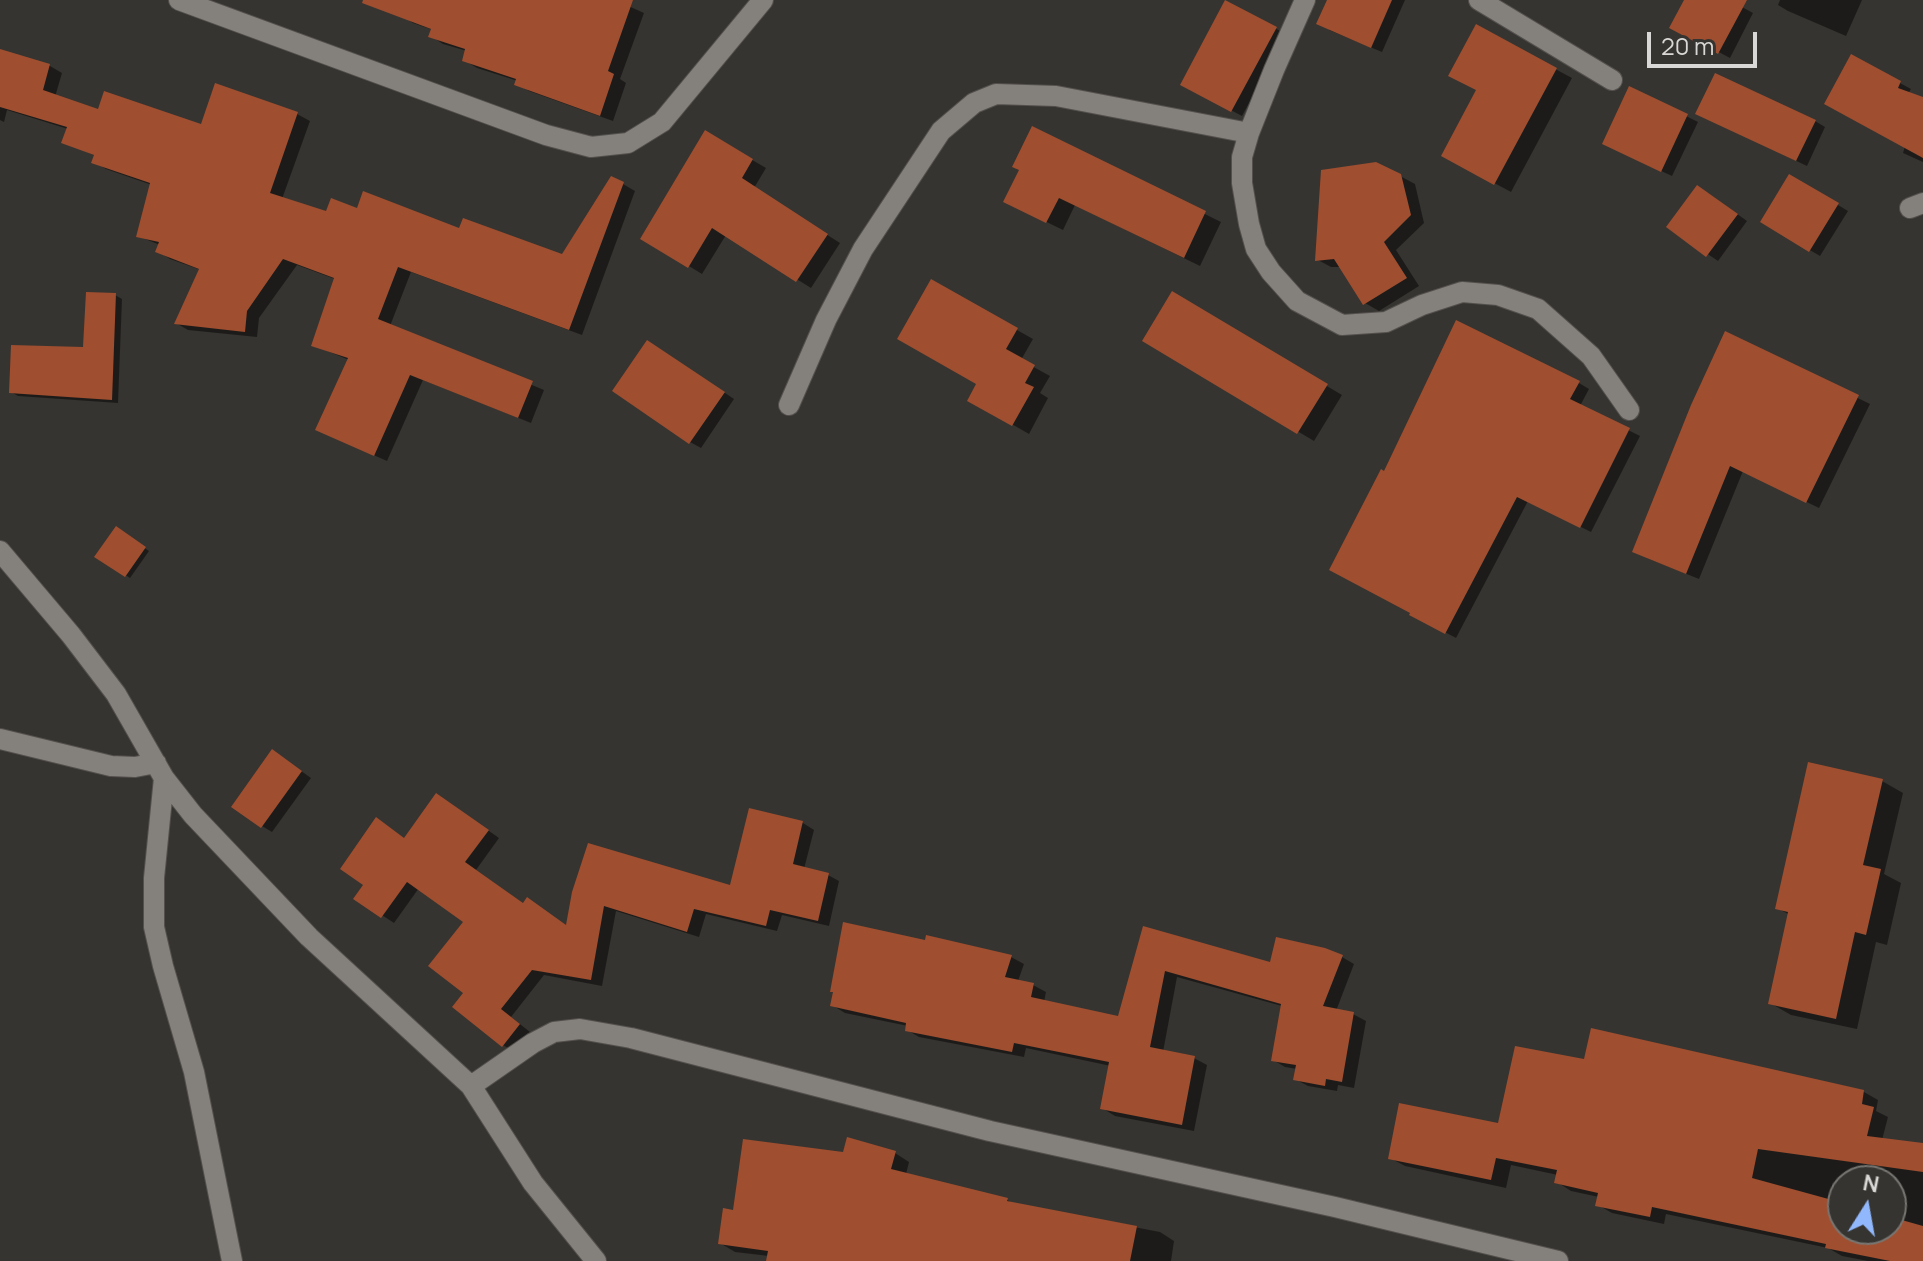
<!DOCTYPE html>
<style>
body{margin:0}
#map{position:relative;width:1923px;height:1261px;overflow:hidden;background:#363430;font-family:Manrope,sans-serif}
canvas{display:block}
.north{position:absolute;left:1827px;top:1165px;width:80px;height:80px;box-sizing:border-box;background:#363430;border:2px solid #787672;border-radius:50%;rotate:11deg;font-size:22px;font-weight:700;line-height:32px;text-align:center;color:#dad8d6}
.north::after{content:'';display:block;margin:auto;width:28px;height:36px;background:#91b8fd;clip-path:polygon(50% 0,100% 100%,50% 72%,0 100%)}
.scale{position:absolute;left:1647px;top:32px;width:110px;height:36px;box-sizing:border-box;border:4px solid #dad8d6;border-top:0;padding-left:10px;font-size:24px;line-height:28px;white-space:nowrap;color:#dad8d6;-webkit-text-stroke:6px #363430;paint-order:stroke}
</style>
<div id="map">
<canvas width="1923" height="1261"></canvas>
<div class="north">N</div>
<div class="scale">20 m</div>
</div>
<script>
const ctx = document.querySelector('canvas').getContext('2d');
ctx.lineJoin = 'round';
function fill(path, color) { ctx.fillStyle = color; ctx.fill(path, 'evenodd'); }
const shape = rows => new Path2D(rows.map(r => 'M' + r).join(''));
function stroke(path, color, width, dash) { ctx.strokeStyle = color; ctx.lineWidth = width; ctx.lineCap = dash ? 'butt' : 'round'; ctx.setLineDash(dash || []); ctx.stroke(path); }
const shadow = shape([
 [377,0,615,0,644,13,620,79,626,83,613,121,529,91,517,84,518,81,477,68,464,60,467,51,443,44,431,36,433,30,413,23],
 [1329,0,1405,0,1382,52,1329,30],
 [1687,0,1729,0,1753,13,1730,58,1672,27],
 [1780,0,1862,0,1846,36,1788,11,1778,5],
 [1226,2,1286,34,1242,116,1182,84],
 [1477,27,1572,78,1511,192,1459,164,1478,90],
 [0,51,50,66,62,73,55,97,100,111,202,127,216,86,297,114,310,121,282,199,327,214,358,211,460,230,563,257,623,184,635,191,582,335,411,272,390,326,544,390,531,423,423,380,387,461,317,430,349,360,313,345,335,279,297,265,259,318,257,337,188,330,176,323,201,270,170,259,158,251,160,245,138,236,152,185,106,169,94,162,96,156,64,142,68,129,7,110,4,122,0,120],
 [1852,57,1911,89,1908,94,1923,99,1923,162,1903,153,1905,146],
 [1630,88,1698,122,1672,176,1614,149],
 [1708,119,1815,121,1825,127,1807,166],
 [1033,129,1221,222,1200,266,1075,205,1063,230,1022,210,1021,170],
 [706,133,766,168,754,188,840,243,811,288,726,235,702,274,643,238],
 [1400,176,1415,184,1424,223,1396,250,1419,286,1379,311,1365,303,1341,267,1331,267,1318,260],
 [1790,176,1848,211,1820,256,1762,222],
 [1708,193,1747,221,1718,261,1668,227],
 [932,282,1033,339,1021,360,1050,376,1040,393,1048,398,1029,434,970,400,979,384],
 [1172,294,1342,395,1314,441,1144,340],
 [115,295,122,299,118,403,18,396,11,392,85,349],
 [1726,333,1870,404,1819,508,1743,471,1699,579,1647,558],
 [658,348,734,399,701,448,690,442],
 [1579,383,1589,389,1580,406,1640,436,1591,532,1528,501,1456,638,1411,614,1385,474],
 [116,529,149,551,130,578,97,556],
 [283,758,311,778,272,832,262,826],
 [1882,781,1903,793,1884,874,1901,883,1887,945,1876,942,1857,1029,1791,1015,1770,1003,1790,915,1777,908],
 [448,802,499,838,476,870,524,904,568,927,574,893,732,888,751,811,803,823,814,830,804,869,828,875,839,881,829,926,782,915,777,931,706,914,699,937,616,911,602,986,544,975,511,1017,530,1032,514,1052,503,1045,466,993,466,921,419,888,394,923,356,898,405,839],
 [1144,929,1272,965,1342,957,1354,964,1336,1011,1353,1014,1366,1021,1354,1088,1338,1085,1337,1091,1308,1086,1295,1079,1297,1069,1285,1067,1273,1060,1282,1006,1177,977,1163,1052,1194,1058,1207,1065,1194,1131,1115,1116,1102,1108,1111,1066,1026,1048,1024,1057,919,1037,907,1030,908,1026,845,1013,832,1005,1011,957,1024,964,1018,981,1033,985,1046,992,1044,1002,1120,1018],
 [1586,1061,1864,1092,1878,1100,1876,1111,1888,1117,1882,1140,1923,1145,1923,1261,1868,1261,1842,1256,1828,1248,1666,1214,1664,1224,1612,1213,1598,1205,1599,1197,1571,1191,1557,1182,1558,1175,1511,1165,1506,1188,1405,1166,1390,1158,1499,1125],
 [1843,1181,1891,1181,1891,1229,1843,1229],
 [895,1153,909,1162,906,1174,1007,1200,1014,1204,1160,1232,1174,1241,1171,1261,768,1261,769,1256,735,1252,720,1243,735,1212,844,1154]
]);
const building = shape([
 [363,0,633,0,608,71,614,74,600,116,514,85,516,79,462,61,465,49,428,37,431,29,362,3],
 [1225,0,1277,27,1231,112,1180,85],
 [1327,0,1392,0,1371,48,1316,24],
 [1684,0,1747,0,1718,54,1669,28],
 [1476,24,1557,68,1494,185,1441,156,1476,90,1448,76],
 [0,49,50,64,43,90,98,109,104,91,201,124,215,83,298,112,270,193,326,211,331,198,357,208,363,191,459,228,463,218,562,254,611,176,624,182,569,330,398,267,378,319,533,381,518,418,410,375,374,456,315,430,348,358,311,346,334,278,283,259,247,311,245,332,174,324,199,269,155,252,159,242,136,237,150,183,91,163,94,155,61,143,67,127,0,107],
 [1851,54,1901,81,1898,88,1923,97,1923,158,1824,104],
 [1715,73,1816,120,1796,161,1695,114],
 [1629,86,1688,114,1661,172,1602,144],
 [1032,126,1206,211,1184,258,1059,198,1046,223,1003,202,1019,170,1012,167],
 [705,130,753,159,742,178,828,234,796,282,712,228,688,268,640,239],
 [1376,162,1401,174,1411,215,1384,242,1407,278,1363,305,1334,259,1315,261,1321,170],
 [1789,174,1839,203,1809,252,1760,222],
 [1697,185,1738,214,1706,257,1666,227],
 [931,279,1018,328,1006,349,1035,365,1025,383,1034,387,1012,426,967,401,976,384,897,339],
 [1172,291,1328,384,1297,434,1142,341],
 [86,292,116,293,112,400,9,393,11,345,83,347],
 [1456,320,1580,381,1570,399,1630,428,1580,528,1517,497,1445,634,1409,615,1410,613,1329,570,1381,469,1384,471],
 [1725,331,1859,395,1806,503,1730,466,1686,574,1632,552,1691,405],
 [647,340,725,392,689,444,612,391],
 [116,526,146,547,125,577,94,557],
 [272,749,302,771,261,828,231,807],
 [1808,762,1883,779,1863,865,1881,869,1866,935,1855,932,1836,1019,1768,1004,1788,912,1775,909],
 [436,793,489,830,465,862,523,903,527,897,566,925,572,892,588,843,730,885,749,808,803,821,793,864,829,873,818,921,770,910,766,926,694,909,687,932,604,906,591,980,532,970,501,1009,520,1024,502,1047,452,1007,463,993,428,966,463,922,407,882,381,918,353,899,363,885,340,869,376,817,404,838],
 [843,922,925,940,926,935,1012,955,1005,977,1034,983,1031,997,1118,1016,1143,926,1270,962,1276,937,1325,948,1343,955,1323,1006,1354,1012,1342,1082,1326,1079,1325,1086,1293,1080,1296,1065,1271,1061,1281,1004,1165,971,1150,1047,1195,1056,1182,1125,1100,1109,1109,1062,1014,1043,1012,1052,905,1031,906,1023,830,1006,833,992,830,992],
 [1591,1028,1864,1090,1862,1104,1874,1107,1867,1136,1923,1143,1923,1172,1758,1149,1752,1178,1843,1203,1843,1229,1891,1229,1891,1217,1923,1226,1923,1261,1890,1261,1825,1248,1826,1244,1652,1207,1650,1217,1595,1206,1598,1193,1554,1183,1557,1170,1496,1158,1491,1180,1388,1159,1399,1103,1498,1123,1515,1046,1584,1059],
 [847,1137,896,1151,891,1169,1008,1198,1007,1201,1137,1226,1130,1261,766,1261,768,1251,718,1244,723,1208,733,1210,743,1139,843,1152]
]);
const minor = shape([
 [179,0,546,135,591,147,628,143,662,122,763,0],
 [1305,0,1274,70,1249,133,1242,157,1242,183,1249,224,1256,249,1271,272,1297,301,1342,325,1386,322,1422,305,1462,292,1498,295,1538,309,1591,356,1629,410],
 [1479,0,1612,80],
 [1910,208,1923,203],
 [789,405,826,320,863,249,941,131,974,103,996,94,1056,96,1249,133],
 [0,551,71,635,116,694,164,778,193,815,309,937,471,1086,533,1183,596,1261],
 [0,739,111,766,135,767,156,763],
 [164,778,154,878,154,927,163,966,194,1072,232,1261],
 [471,1086,533,1043,554,1032,580,1029,631,1038,990,1131,1335,1207,1558,1261]
]);
fill(shadow, '#0007');
fill(building, '#9f4e2f');
stroke(minor, '#53504d', 22);
stroke(minor, '#84817c', 20);
</script>
